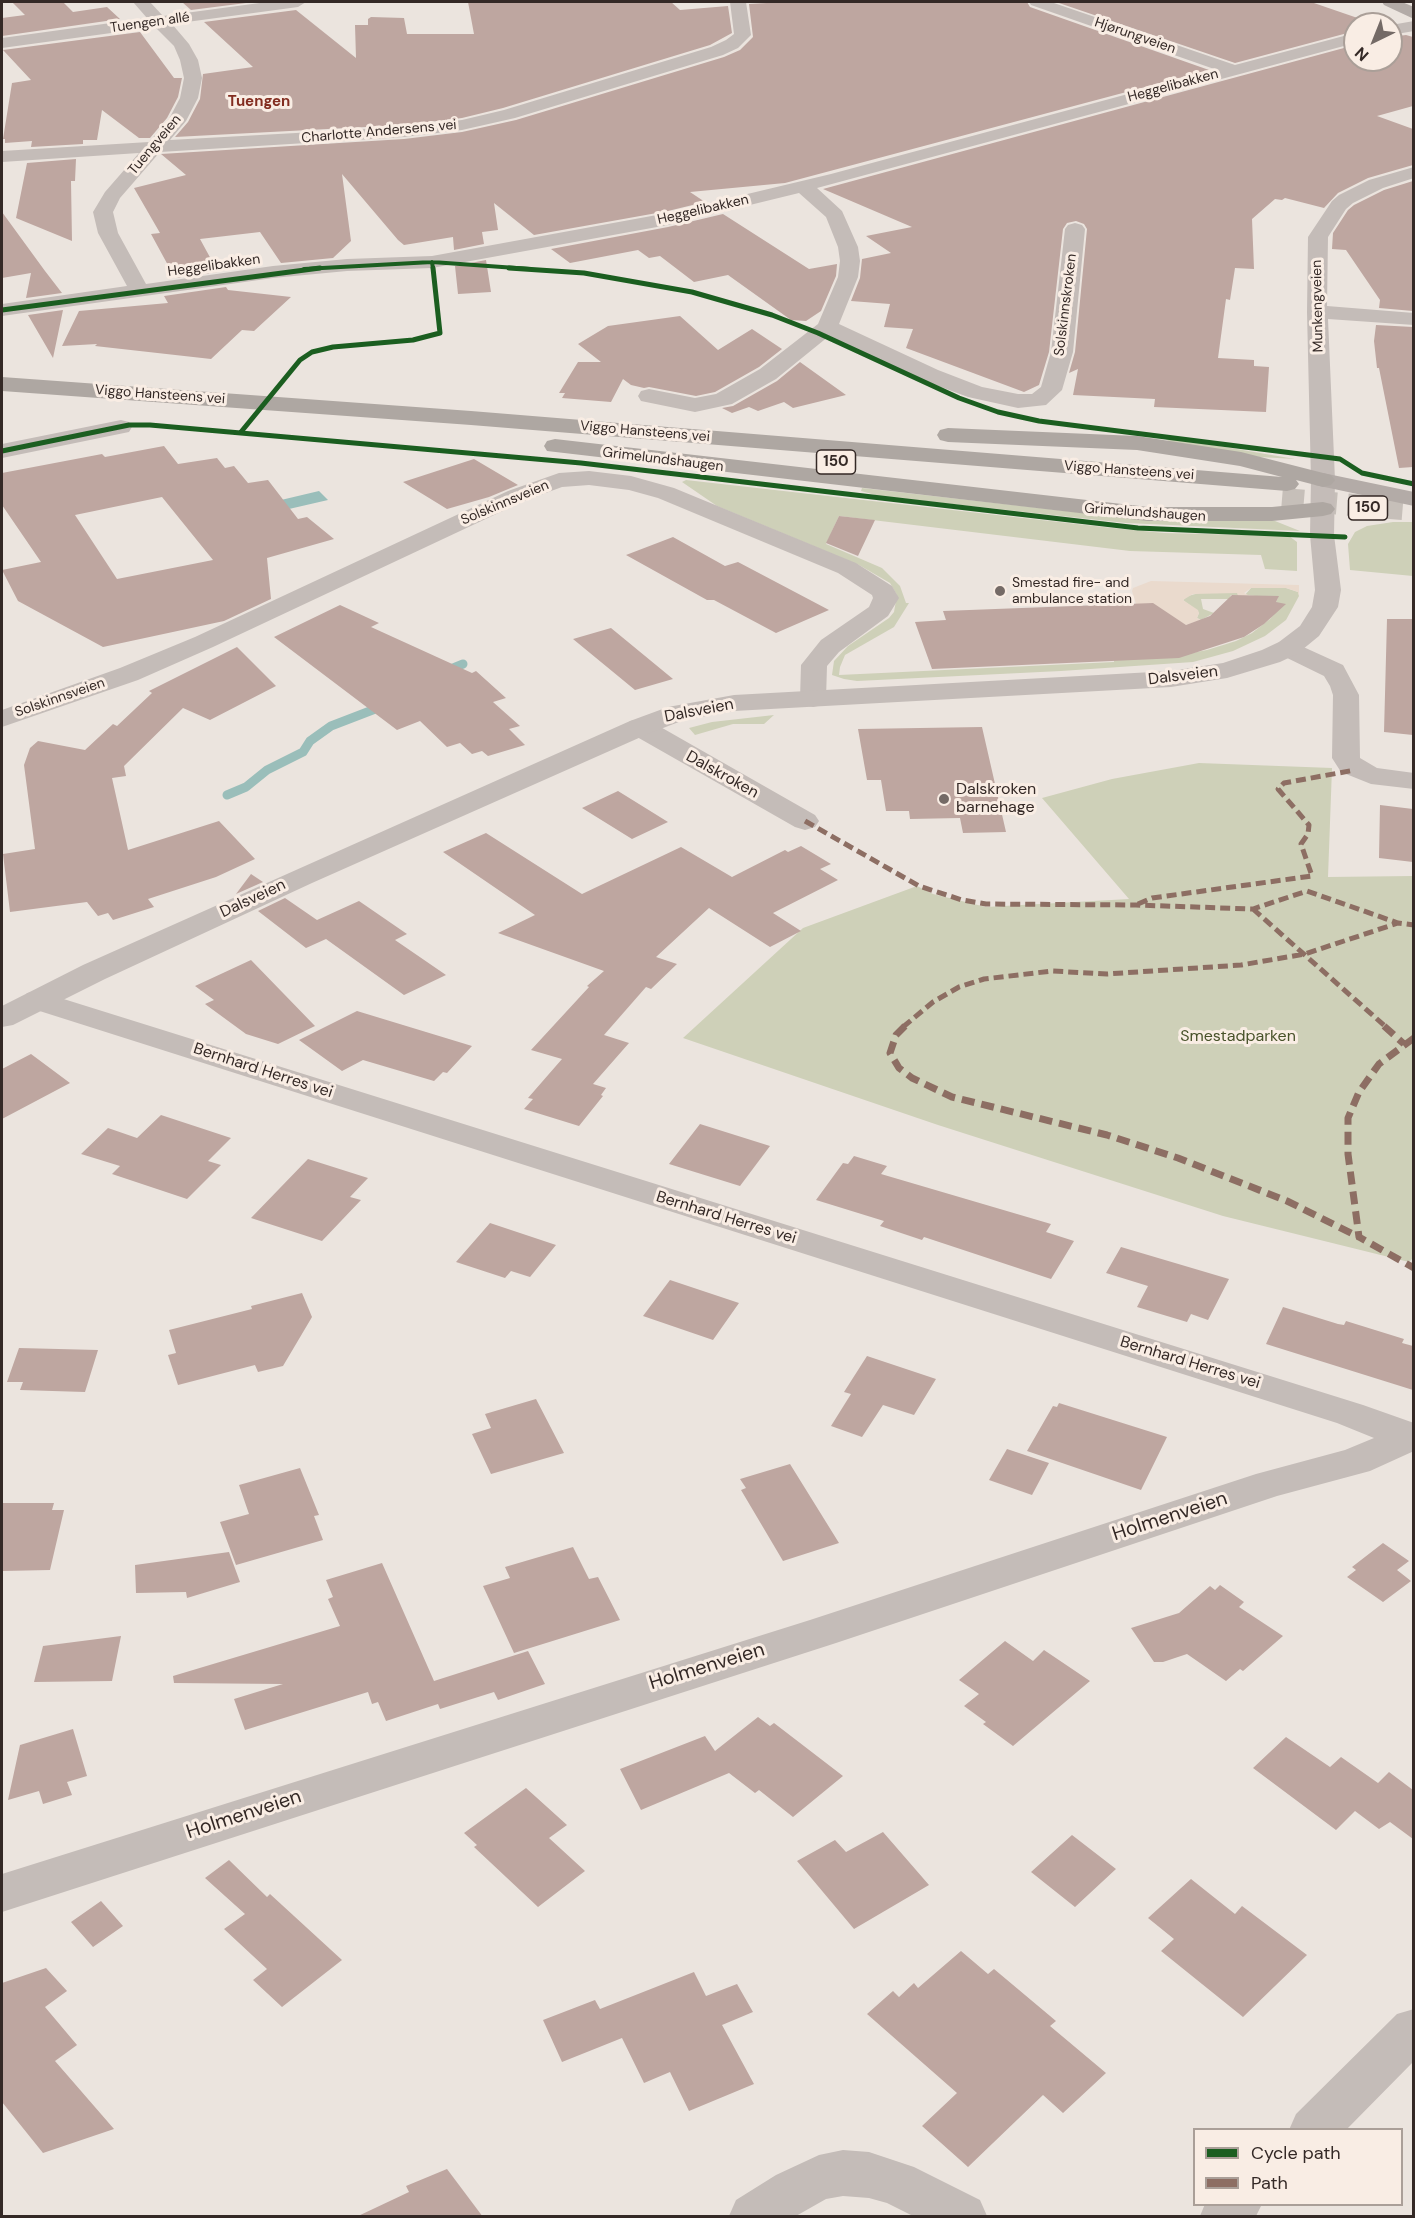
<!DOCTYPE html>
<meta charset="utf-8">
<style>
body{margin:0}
#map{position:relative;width:1415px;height:2218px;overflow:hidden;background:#ebe4de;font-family:"DM Sans",sans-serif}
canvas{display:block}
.frame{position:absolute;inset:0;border:3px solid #342926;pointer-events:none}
.legend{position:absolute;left:1193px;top:2128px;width:210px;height:78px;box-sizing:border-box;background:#f9ede4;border:2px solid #aa9f98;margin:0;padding:8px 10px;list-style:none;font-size:18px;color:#342926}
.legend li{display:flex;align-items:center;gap:12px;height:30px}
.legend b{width:30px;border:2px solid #aa9f98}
.north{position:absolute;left:1343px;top:12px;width:60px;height:60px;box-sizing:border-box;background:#f9ede4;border:2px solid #aa9f98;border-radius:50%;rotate:223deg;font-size:16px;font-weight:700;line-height:24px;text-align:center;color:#342926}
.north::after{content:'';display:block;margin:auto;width:21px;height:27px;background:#746a66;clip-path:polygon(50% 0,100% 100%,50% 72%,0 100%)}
</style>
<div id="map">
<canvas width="1415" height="2218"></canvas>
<div class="frame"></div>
<ul class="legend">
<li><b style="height:8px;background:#1b5e20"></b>Cycle path</li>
<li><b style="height:8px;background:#8d6e63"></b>Path</li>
</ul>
<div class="north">N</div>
</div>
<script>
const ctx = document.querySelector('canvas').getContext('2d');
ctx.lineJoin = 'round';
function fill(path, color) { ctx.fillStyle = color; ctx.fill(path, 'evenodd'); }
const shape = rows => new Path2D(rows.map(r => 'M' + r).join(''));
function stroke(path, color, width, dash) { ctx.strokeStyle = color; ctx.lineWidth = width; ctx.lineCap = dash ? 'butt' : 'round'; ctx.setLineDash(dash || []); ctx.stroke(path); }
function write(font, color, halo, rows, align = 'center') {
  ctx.font = font + ' "DM Sans",sans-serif'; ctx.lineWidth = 6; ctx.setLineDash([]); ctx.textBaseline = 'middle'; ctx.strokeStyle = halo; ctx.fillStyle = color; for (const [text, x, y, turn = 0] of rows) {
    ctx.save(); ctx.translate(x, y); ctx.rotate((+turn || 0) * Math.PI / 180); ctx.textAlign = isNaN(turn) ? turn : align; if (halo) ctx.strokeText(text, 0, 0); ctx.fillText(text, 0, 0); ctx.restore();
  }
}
const green = shape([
 [1164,438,1219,446,1295,459,1259,457,1173,444],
 [686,480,1112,528,1164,533,1289,536,1297,542,1297,571,1265,569,1261,555,1130,551,839,516,826,544,882,568,900,586,906,603,909,603,894,627,845,655,840,667,839,675,1114,662,1114,660,1159,657,1176,658,1176,656,1207,650,1236,641,1252,633,1270,619,1278,609,1276,602,1278,598,1245,595,1251,588,1286,588,1298,592,1299,596,1286,620,1265,636,1233,651,1193,662,1061,671,857,681,844,679,832,675,834,661,848,646,889,618,894,612,897,595,890,583,859,565,717,506,682,482],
 [862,488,1147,520,1275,521,1300,531,1126,523,879,496,861,491],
 [1393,522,1413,522,1413,576,1350,570,1348,544,1355,532,1367,526],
 [1203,592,1238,593,1238,596,1231,595,1229,599,1201,599,1203,609,1214,613,1201,620,1197,618,1199,613,1183,600,1188,596],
 [774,715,764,724,733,724,695,735,689,728,712,722],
 [1199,763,1332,768,1328,877,1413,876,1413,1258,1409,1262,1223,1216,938,1125,683,1038,803,928,917,886,933,894,986,907,1129,899,1042,798,1112,779]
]);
const plaza = shape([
 [1151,581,1299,585,1299,596,1298,592,1286,588,1251,588,1244,593,1252,597,1238,596,1237,593,1193,594,1183,600,1198,610,1199,613,1197,618,1201,620,1186,625,1136,604,1132,591,1133,588]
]);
const water = shape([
 [319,491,328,500,289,509,281,500]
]);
const stream = shape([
 [446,671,463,664],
 [227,795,246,787,267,770,303,752,310,741,331,726,383,706]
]);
const building = shape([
 [12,2,63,2,73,12,107,7,120,19,2,36,2,18,25,15],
 [182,2,254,2,191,10],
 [468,2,671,2,680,10,728,6,732,33,710,45,503,108,462,118,404,125,175,137,188,122,200,99,203,74,253,67,204,22,296,10,356,58,355,25,368,25,368,19,371,17,404,18,407,34,474,34],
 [784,2,1027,2,1030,7,1209,70,785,183,690,192,705,202,668,211,534,235,494,203,498,230,482,232,484,244,454,250,453,237,404,245,398,240,342,174,351,241,333,258,281,263,260,232,200,239,218,272,175,278,151,234,160,233,134,188,186,175,161,154,404,139,462,132,516,120,724,57,740,50,753,37,749,4],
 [1056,2,1311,2,1375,24,1355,24,1355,31,1235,63],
 [140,32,174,78,182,78,178,97,167,118,150,138,139,138,102,110,97,140,83,140,83,144,31,147,32,141,5,143,5,139,3,139,12,83,31,80,3,50],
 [1406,35,1413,37,1413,106,1377,116,1413,129,1413,165,1368,178,1338,193,1324,208,1285,198,1282,200,1275,199,1252,219,1254,269,1235,268,1230,300,1226,299,1218,358,1254,360,1254,366,1269,367,1266,412,1154,407,1155,399,1073,395,1078,369,1069,373,1075,352,1087,229,1084,224,1076,221,1067,223,1063,229,1049,352,1039,385,1024,392,906,348,913,329,884,327,890,304,851,301,860,278,862,259,891,253,866,236,912,227,823,189,1355,45,1355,60,1391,60,1391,37],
 [76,159,75,181,71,181,72,241,16,218,27,163],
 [1413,181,1413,311,1379,308,1380,300,1346,250,1332,249,1333,233,1348,210,1354,205,1384,190],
 [2,212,45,271,62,293,26,298,31,273,2,278],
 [723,214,809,269,837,264,836,276,821,311,806,321,791,320,728,275,694,282,660,256,649,258,638,250,570,263,551,249,668,227],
 [486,260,491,292,458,294,455,266],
 [226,287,228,290,291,297,254,331,242,330,211,359,95,346,97,344,62,346,79,311,168,303,164,296],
 [63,310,53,358,28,315],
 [680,316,718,350,752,329,782,349,759,367,715,392,696,396,649,387,644,388,631,385,623,379,611,402,562,398,565,393,559,393,578,362,601,362,578,344,608,326],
 [1376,325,1413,327,1413,467,1399,468,1379,368,1377,368,1374,341],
 [800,362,846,395,793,408,784,402,758,411,749,407,732,413,722,408,733,406,777,381],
 [164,446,178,464,217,458,225,468,234,466,248,483,268,480,298,519,307,517,334,539,267,558,271,599,224,621,103,647,18,601,2,570,41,562,2,505,2,473,102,454,105,457],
 [162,497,213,560,117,579,75,515],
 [474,459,518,485,489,497,447,509,403,482],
 [839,516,875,520,858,556,826,543],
 [673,537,725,566,738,562,829,610,776,633,714,600,707,600,626,555],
 [1232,595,1279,596,1276,602,1286,604,1264,624,1244,637,1179,658,932,669,915,622,946,620,943,611,1153,603,1186,625,1210,616],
 [340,605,379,623,371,627,472,673,476,671,506,698,493,702,520,726,509,729,525,745,488,756,482,751,472,754,460,743,447,747,420,721,397,730,274,637],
 [1387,619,1413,619,1413,735,1384,732],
 [611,628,673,679,635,690,573,639],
 [237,647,276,686,210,720,183,708,124,766,126,776,112,778,128,850,219,821,255,859,216,877,148,899,154,907,113,920,108,913,98,916,87,902,10,912,3,854,35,849,24,765,30,748,38,741,85,750,113,724,117,726,152,693,149,691],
 [982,727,1006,832,963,833,960,818,910,819,909,811,886,811,881,780,867,780,858,729],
 [618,791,668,822,632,839,582,808],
 [1380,805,1413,809,1413,862,1379,858],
 [486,833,582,894,681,847,732,877,785,850,788,852,801,846,831,864,820,869,838,880,773,913,801,931,770,947,709,908,656,957,677,964,651,989,646,987,604,1035,629,1043,593,1084,606,1088,601,1095,603,1096,579,1126,524,1109,533,1099,528,1098,562,1059,531,1050,589,987,587,986,604,971,498,933,535,915,443,852],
 [251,874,263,882,236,894],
 [285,898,317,920,359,901,407,934,395,940,446,975,404,995,326,939,306,948,258,911],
 [251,960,315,1026,278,1044,246,1034,205,1004,214,1000,195,986],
 [357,1011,472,1046,447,1073,443,1072,434,1081,363,1060,342,1071,299,1040],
 [31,1054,70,1083,2,1119,2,1069],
 [161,1115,231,1138,208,1161,221,1165,187,1199,112,1174,120,1166,81,1154,108,1128,137,1138],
 [700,1124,770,1146,740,1186,669,1164],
 [854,1156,887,1166,881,1174,1051,1224,1046,1232,1074,1241,1051,1279,924,1237,922,1240,880,1226,884,1221,816,1200,843,1163,848,1164],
 [308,1159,368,1178,350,1197,361,1200,322,1241,251,1218],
 [490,1223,556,1245,530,1277,511,1271,505,1278,456,1262],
 [1121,1247,1229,1279,1208,1320,1191,1314,1187,1322,1137,1307,1148,1286,1106,1273],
 [670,1280,739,1303,713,1340,643,1316],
 [302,1293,312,1317,283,1366,258,1372,255,1365,178,1385,168,1355,176,1353,169,1330,252,1309,251,1306],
 [1283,1307,1338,1324,1344,1325,1346,1321,1404,1339,1402,1343,1413,1346,1413,1390,1266,1344],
 [19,1348,98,1350,85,1392,20,1390,23,1382,7,1382],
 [867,1356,936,1379,914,1415,883,1405,862,1437,831,1426,851,1394,844,1392],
 [536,1399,564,1453,491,1474,472,1434,491,1428,485,1414],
 [1059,1403,1167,1437,1141,1490,1027,1451,1053,1406,1057,1407],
 [1007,1449,1049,1463,1032,1495,989,1480],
 [790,1464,839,1543,783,1561,741,1490,746,1488,740,1479],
 [300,1468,319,1515,314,1516,323,1540,236,1565,220,1522,249,1514,239,1485],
 [2,1503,54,1503,52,1510,64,1510,50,1570,2,1571],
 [1383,1543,1409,1561,1397,1570,1411,1581,1383,1602,1347,1577,1356,1570,1352,1567],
 [573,1547,589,1579,598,1577,620,1620,514,1653,483,1586,510,1578,505,1567],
 [229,1552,240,1582,187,1598,186,1592,136,1593,135,1565],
 [382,1563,434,1681,528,1651,545,1684,498,1700,494,1692,440,1709,438,1704,386,1721,378,1702,372,1704,368,1692,245,1730,234,1699,283,1684,174,1683,173,1676,340,1626,328,1599,333,1597,326,1580],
 [1220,1585,1244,1602,1239,1607,1283,1636,1243,1671,1240,1669,1226,1681,1187,1654,1163,1662,1154,1662,1131,1628,1179,1613,1210,1586,1215,1590],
 [121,1636,112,1681,34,1682,43,1646],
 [1005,1641,1033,1661,1044,1650,1090,1681,1013,1746,983,1724,986,1722,964,1706,979,1694,959,1680],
 [758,1717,770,1726,774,1723,843,1776,793,1817,759,1790,755,1793,729,1773,641,1810,620,1769,705,1736,715,1751],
 [73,1729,87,1776,67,1782,72,1795,43,1804,39,1791,8,1800,20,1745],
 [1286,1737,1330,1767,1341,1757,1378,1783,1389,1772,1413,1790,1413,1839,1390,1822,1379,1829,1355,1811,1336,1830,1253,1768],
 [526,1788,567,1825,549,1838,585,1871,538,1907,474,1847,477,1845,464,1833],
 [883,1832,929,1885,854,1929,797,1861,835,1840,846,1852],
 [1072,1835,1116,1869,1075,1907,1031,1872],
 [229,1860,267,1897,270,1894,342,1960,282,2007,253,1980,267,1969,224,1929,245,1914,205,1878],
 [1191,1879,1235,1914,1242,1906,1307,1955,1243,2017,1161,1951,1174,1939,1148,1918],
 [101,1901,123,1926,93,1947,71,1922],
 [961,1951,988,1974,994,1969,1056,2021,1050,2026,1106,2073,1063,2113,1043,2095,968,2167,922,2126,957,2093,867,2014,893,1991,899,1997,914,1983,918,1988],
 [46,1968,67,1991,45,2007,77,2045,55,2061,114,2129,43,2153,2,2102,2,1983],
 [694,1972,706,1996,737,1984,753,2012,722,2025,754,2084,689,2111,670,2072,644,2083,622,2038,562,2062,543,2020,595,2000,600,2009],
 [447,2169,483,2217,356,2217,409,2192,406,2186]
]);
const trunkTunnel = shape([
 [1282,499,1414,510]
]);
const minor = shape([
 [133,2,150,2,163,16,267,2,306,2,298,7,172,24,189,44,198,60,202,78,198,98,186,121,170,140,404,127,462,120,504,110,711,47,726,40,734,34,730,2,746,2,751,35,738,48,723,55,515,118,462,130,404,137,160,152,120,198,113,212,118,233,146,284,273,266,347,259,432,256,668,213,831,174,1217,70,1031,5,1029,2,1051,2,1235,65,1355,33,1355,43,817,188,842,211,858,247,860,261,858,277,839,324,938,370,982,387,1018,394,1032,394,1041,387,1051,352,1065,229,1068,225,1075,223,1082,225,1085,229,1073,352,1062,390,1046,405,1018,408,968,397,922,380,829,336,776,379,732,404,695,412,641,401,638,396,641,391,649,389,695,398,716,394,760,369,818,324,838,277,840,261,838,247,826,217,799,193,668,225,432,268,347,271,273,278,2,316,2,304,127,286,98,233,93,212,105,192,139,153,2,162,2,151,149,142,169,119,180,98,184,78,180,60,174,46,155,27,2,48,2,38,147,18,133,2],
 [1414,21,1414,31,1391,35,1391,25,1414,21],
 [1414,167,1414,178,1383,188,1353,203,1346,209,1328,237,1327,306,1414,313,1414,325,1328,319,1335,480,1331,485,1323,487,1315,485,1311,480,1307,312,1308,237,1332,201,1339,195,1369,180,1414,167],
 [121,420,129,422,132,427,129,432,2,458,2,444,121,420],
 [589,471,631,476,674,488,856,563,892,586,899,598,888,616,839,652,827,666,826,699,822,705,813,707,804,705,800,699,801,665,821,640,869,607,873,598,872,595,838,573,658,498,629,490,589,485,562,487,524,501,213,647,138,680,2,727,2,710,120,668,195,637,508,491,559,473,589,471],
 [1288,640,1343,665,1359,695,1360,758,1377,768,1414,773,1414,789,1371,784,1341,772,1332,758,1333,695,1330,686,1324,676,1279,654,1275,648,1279,642,1288,640],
 [640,719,650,721,815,815,819,821,815,827,805,830,795,827,630,733,626,727,630,721,640,719],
 [38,991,1363,1405,1414,1423,1414,1451,1370,1471,1277,1496,836,1643,2,1912,2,1874,810,1620,1256,1474,1345,1450,1374,1438,1337,1423,27,1007,22,1000,27,993,38,991],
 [1414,2009,1414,2061,1346,2130,1289,2130,1296,2114,1397,2014,1414,2009],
 [843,2150,869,2152,914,2167,980,2200,987,2216,913,2216,887,2203,869,2198,843,2196,826,2199,796,2216,729,2216,736,2200,776,2175,819,2155,843,2150],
 [1205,2204,1262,2204,1256,2216,1200,2216,1205,2204]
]);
const tertiary = shape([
 [1323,473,1331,475,1335,480,1334,535,1341,590,1338,607,1319,636,1297,654,1280,662,1227,678,1171,687,734,711,684,720,650,733,312,883,105,979,13,1025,2,1027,2,1006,83,965,630,721,668,707,734,695,1171,671,1223,663,1262,650,1279,642,1300,626,1312,607,1315,590,1310,535,1311,480,1315,475,1323,473]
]);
const primary = shape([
 [1382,2,1402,2,1414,7,1414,19,1384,5,1382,2],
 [1323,473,1414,492,1414,506,1315,485,1311,480,1315,475,1323,473]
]);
const trunk = shape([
 [2,377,471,411,1282,477,1240,466,1137,450,948,442,940,440,937,435,940,430,948,428,1137,436,1241,452,1331,475,1335,480,1331,485,1323,487,1296,480,1299,484,1295,489,1287,491,471,425,2,391,2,377],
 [555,439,1148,507,1272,507,1323,502,1331,504,1335,509,1331,514,1323,516,1272,521,1148,521,547,451,544,446,547,441,555,439]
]);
const quietFar1 = shape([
 [805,821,919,886,962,900,986,904,1136,905,1253,909,1307,891,1398,923,1414,925],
 [1138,904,1152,898,1312,876,1301,844,1308,834,1309,825,1278,789,1284,783,1355,770],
 [1253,909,1386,1027],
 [903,1027,933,1002,959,987,984,979,1052,971,1107,974,1241,965,1305,954,1398,923]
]);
const quiet = shape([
 [905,1026,896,1035,890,1053,899,1068,912,1078,952,1097,1107,1135,1178,1158,1287,1201,1359,1237],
 [1384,1026,1404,1044],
 [1414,1038,1379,1064,1359,1092,1348,1118,1348,1154,1359,1237,1414,1268]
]);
const cyclewayFar1 = shape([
 [432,262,433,269],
 [304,269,432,262,530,269]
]);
const cycleway = shape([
 [509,268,584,273,692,292,772,315,818,333,959,398,998,412,1039,421,1340,459,1362,473,1414,484],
 [2,310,320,268],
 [241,432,300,360,312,352,333,347,413,340,440,333,433,268],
 [2,451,129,425,150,425,581,463,1138,528,1345,537]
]);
const markers = [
 [1000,591,6,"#746a66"],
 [944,799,6,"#746a66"]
];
const farStreetnames = [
 ["Tuengen allé",150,23,-8],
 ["Hjørungveien",1135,36,19],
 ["Heggelibakken",1173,86,-15],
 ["Charlotte Andersens vei",379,132,-5],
 ["Tuengveien",155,145,-50],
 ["Heggelibakken",703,210,-13],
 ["Heggelibakken",214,266,-8],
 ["Solskinnskroken",1066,305,-83],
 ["Munkengveien",1318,306,-91],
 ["Viggo Hansteens vei",160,395,4],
 ["Viggo Hansteens vei",645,432,5],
 ["Grimelundshaugen",663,460,7],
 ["Viggo Hansteens vei",1129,471,4],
 ["Solskinnsveien",505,503,-23],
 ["Grimelundshaugen",1145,513,4],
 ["Solskinnsveien",60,698,-19]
];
const farPoinames = [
 ["Smestad fire- and",1012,583],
 ["ambulance station",1012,599]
];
const farNeighbourhoodnames = [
 ["Tuengen",259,102]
];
const shields = [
 [836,462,39],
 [1368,508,39]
];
const shieldNames = [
 ["150",836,462],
 ["150",1368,508]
];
const streetNames = [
 ["Dalsveien",1183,676,-7],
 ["Dalsveien",699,711,-11],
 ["Dalskroken",722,775,29],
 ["Dalsveien",253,899,-25],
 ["Bernhard Herres vei",263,1071,18],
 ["Bernhard Herres vei",726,1218,17],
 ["Bernhard Herres vei",1190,1363,17]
];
const poiNames = [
 ["Dalskroken",956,790],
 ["barnehage",956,808]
];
const parkNames = [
 ["Smestadparken",1238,1037]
];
const nearStreetnames = [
 ["Holmenveien",1170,1517,-18],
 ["Holmenveien",707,1667,-17],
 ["Holmenveien",244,1815,-18]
];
fill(green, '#ced0b8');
fill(plaza, '#eadacd');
fill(water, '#9abeba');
stroke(stream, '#9abeba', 9);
fill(building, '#bea6a0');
stroke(trunkTunnel, '#c6bfb9', 22, [22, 11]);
fill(minor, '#c4bcb8');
fill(tertiary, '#c4bcb8');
fill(primary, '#b3aba7');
fill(trunk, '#aea7a2');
stroke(quietFar1, '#8d6e63', 5, [10, 5]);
stroke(quiet, '#8d6e63', 7, [13, 7]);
stroke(cyclewayFar1, '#1b5e20', 4);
stroke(cycleway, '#1b5e20', 5);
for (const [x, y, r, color] of markers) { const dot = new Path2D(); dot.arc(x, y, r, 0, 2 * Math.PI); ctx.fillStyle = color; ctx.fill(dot); stroke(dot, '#f9ede4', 2); }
write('14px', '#342926', '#f9ede4', farStreetnames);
write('14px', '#342926', '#f9ede4', farPoinames, 'left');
write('bold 15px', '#832d20', '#f9ede4', farNeighbourhoodnames);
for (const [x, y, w] of shields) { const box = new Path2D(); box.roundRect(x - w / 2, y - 12, w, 24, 4.5); ctx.fillStyle = '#f9ede4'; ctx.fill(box); stroke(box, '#342926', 1.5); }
write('bold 15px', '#342926', null, shieldNames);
write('16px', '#342926', '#f9ede4', streetNames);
write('16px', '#342926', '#f9ede4', poiNames, 'left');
write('16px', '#48522a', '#f9ede4', parkNames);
write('20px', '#342926', '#f9ede4', nearStreetnames);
</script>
